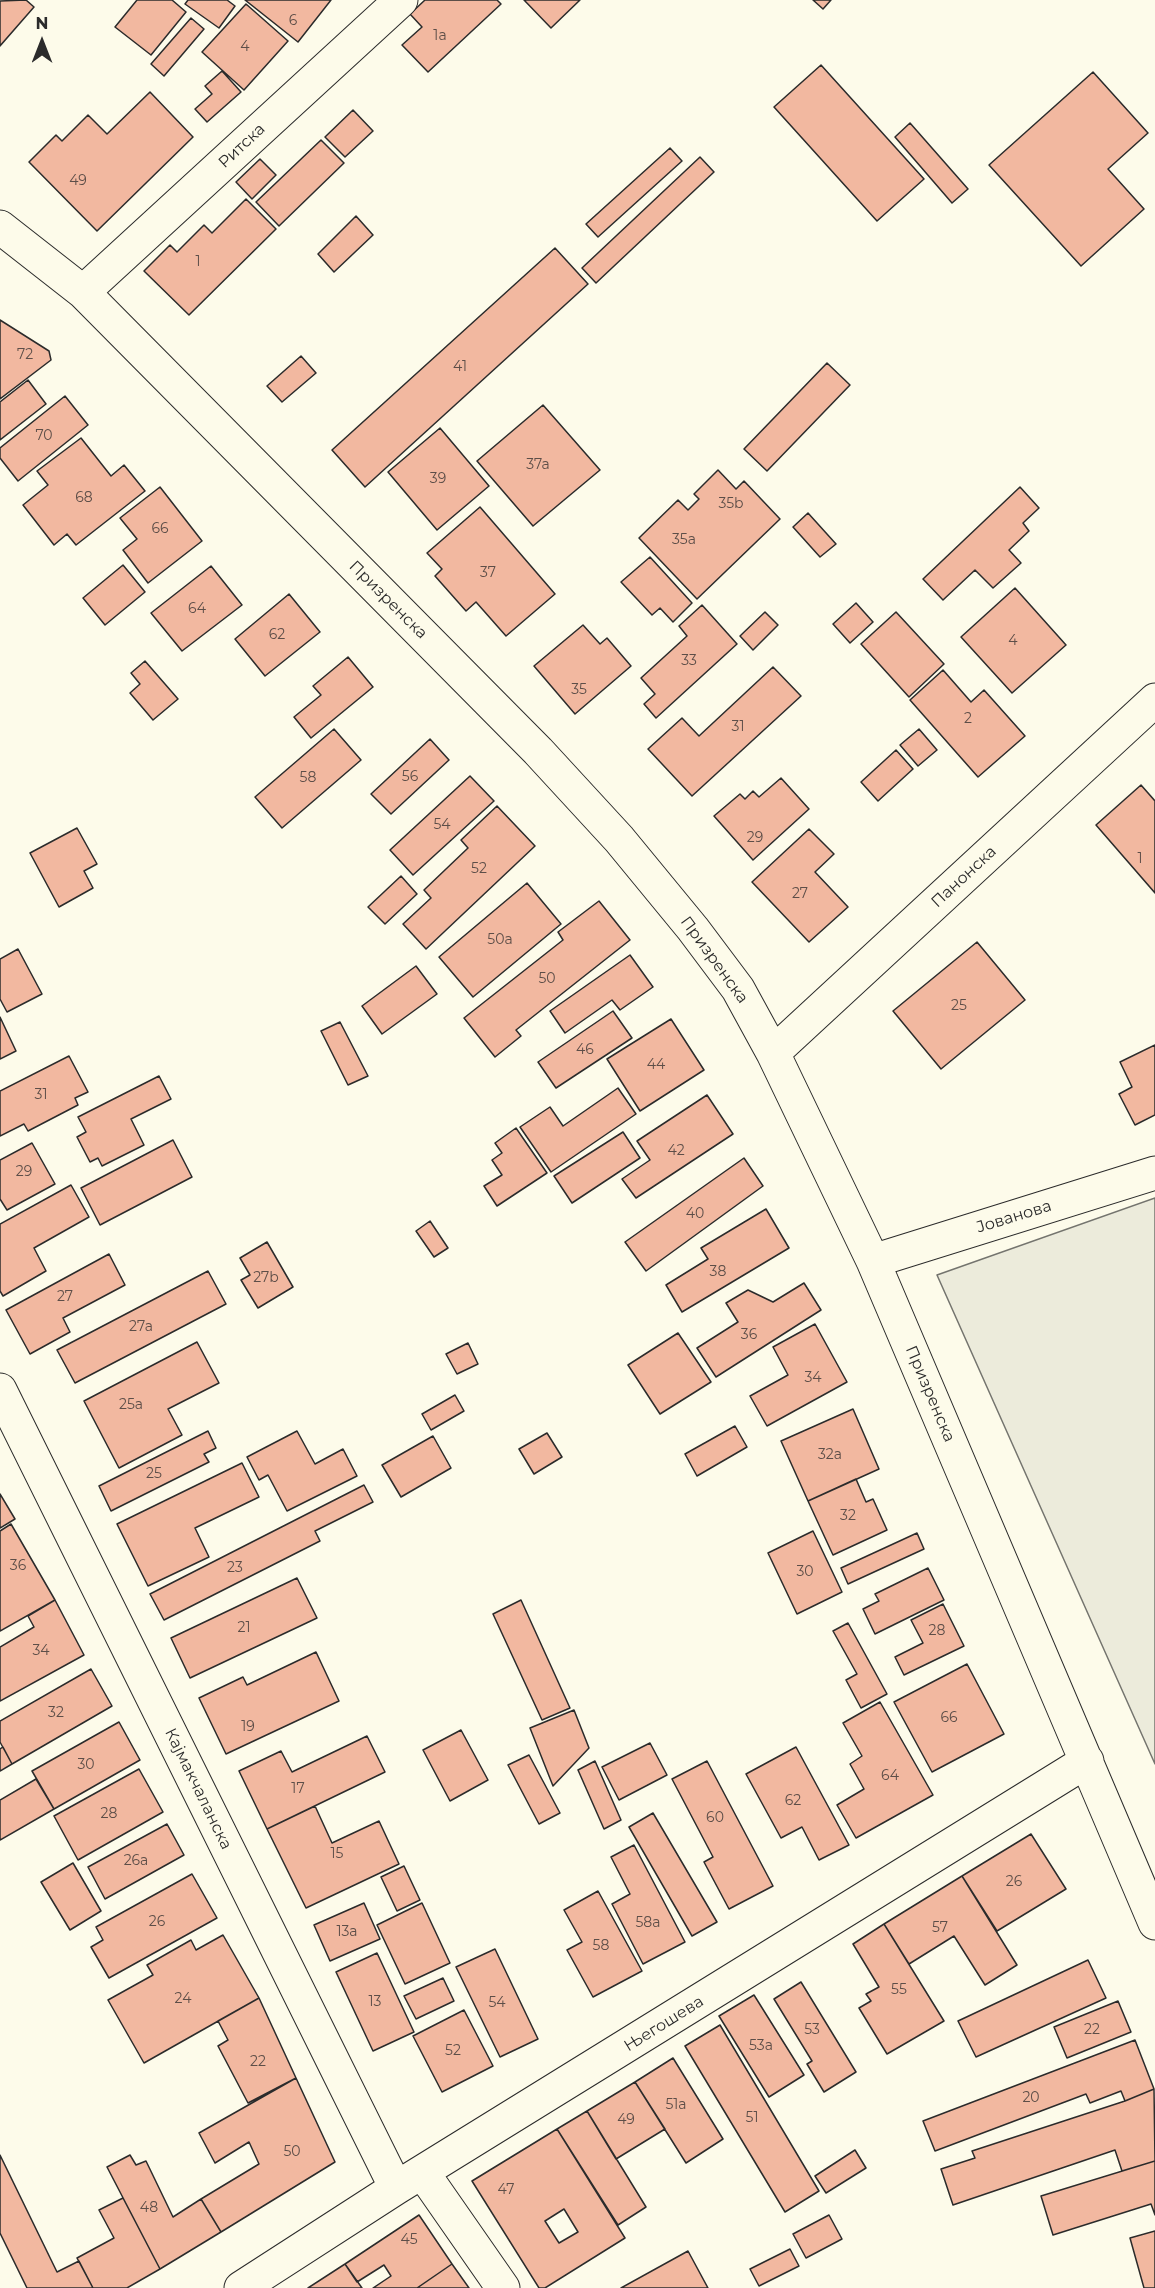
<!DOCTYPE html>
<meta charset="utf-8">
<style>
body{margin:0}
#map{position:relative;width:1155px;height:2288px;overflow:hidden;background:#fdfbea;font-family:Montserrat,sans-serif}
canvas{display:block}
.north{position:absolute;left:12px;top:12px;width:60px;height:60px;-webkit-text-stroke:4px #fdfbea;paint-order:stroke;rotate:0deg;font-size:16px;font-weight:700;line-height:24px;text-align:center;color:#2b2b2b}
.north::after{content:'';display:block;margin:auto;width:21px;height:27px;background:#2b2b2b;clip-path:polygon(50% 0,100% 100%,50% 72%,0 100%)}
</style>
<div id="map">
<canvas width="1155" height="2288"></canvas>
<div class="north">N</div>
</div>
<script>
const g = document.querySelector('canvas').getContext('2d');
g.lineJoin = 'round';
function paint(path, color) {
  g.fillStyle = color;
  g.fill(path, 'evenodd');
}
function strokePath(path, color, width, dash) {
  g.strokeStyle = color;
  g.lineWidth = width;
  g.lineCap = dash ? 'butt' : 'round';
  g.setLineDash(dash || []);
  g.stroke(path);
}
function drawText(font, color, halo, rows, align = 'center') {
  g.font = font + ' Montserrat,sans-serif';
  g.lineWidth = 4.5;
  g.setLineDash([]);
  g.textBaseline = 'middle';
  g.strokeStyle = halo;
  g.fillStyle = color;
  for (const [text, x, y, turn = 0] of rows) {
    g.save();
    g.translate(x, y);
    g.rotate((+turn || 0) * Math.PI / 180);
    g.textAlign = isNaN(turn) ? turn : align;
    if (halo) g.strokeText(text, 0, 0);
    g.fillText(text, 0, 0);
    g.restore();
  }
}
const green = new Path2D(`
 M1155 1198V1764L937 1275Z`);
paint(green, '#ecebdb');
strokePath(green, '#74746e', 1.5);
const building = new Path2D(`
 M26 0 34 7 0 46V1Z
 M137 0H172L186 12 151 55 115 27Z
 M188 0H227L235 6 219 28 185 4Z
 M245 0H331L298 42Z
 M425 0H497L501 4 428 72 402 45 422 27 410 14Z
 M524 0H580L551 28Z
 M813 0H831L823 9Z
 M246 4 288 41 244 90 202 52Z
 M191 18 204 29 164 76 151 64Z
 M821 65 924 179 877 221 774 107Z
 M222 71 241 92 207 122 195 109 212 94 205 86Z
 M1093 72 1148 133 1108 169 1144 209 1081 266 989 165Z
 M150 92 193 137 97 231 29 162 56 135 62 141 88 115 107 134Z
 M353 110 373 131 345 157 325 137Z
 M910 123 968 189 952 203 895 137Z
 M321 140 344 163 279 226 256 202Z
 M670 148 682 161 598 237 586 224Z
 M700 157 714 172 596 283 582 268Z
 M260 159 276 175 252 199 236 182Z
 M246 199 276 229 189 315 144 271 170 245 177 252 204 225 212 233Z
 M356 216 373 235 334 272 318 254Z
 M555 248 588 284 365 487 332 450Z
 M0 320 49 351 51 360 0 399Z
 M301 356 316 373 282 402 267 386Z
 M827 363 850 385 767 471 744 449Z
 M28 380 46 404 0 440V402Z
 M65 396 88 425 18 481 0 458V448Z
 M543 405 600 470 533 526 477 461Z
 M440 428 489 486 437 530 388 472Z
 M81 438 111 476 124 465 145 491 76 545 67 534 54 545 23 505 48 485 37 471Z
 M718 470 736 489 744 481 780 519 697 599 639 538 678 500 688 510 699 499 694 494Z
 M160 487 202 541 148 583 123 550 137 539 120 518Z
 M1020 487 1039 508 1023 523 1029 531 1009 550 1021 563 993 588 975 570 943 600 923 579Z
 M480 507 555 594 506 636 476 602 466 611 435 576 442 569 427 553Z
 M808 513 836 544 820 557 793 527Z
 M650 557 692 603 673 622 660 608 652 615 621 582Z
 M123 565 145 592 105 625 83 598Z
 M211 566 242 605 182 651 151 613Z
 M1015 588 1066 645 1012 693 961 637Z
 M289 594 320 632 265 676 235 639Z
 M856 603 873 622 850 643 833 624Z
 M702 605 737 644 656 718 644 704 655 694 641 678 687 636 679 626Z
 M765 612 778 625 753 650 740 636Z
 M896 612 944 664 909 697 861 644Z
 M583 625 600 644 607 638 631 666 575 714 534 666Z
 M348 657 373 687 311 738 294 717 321 695 313 686Z
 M145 661 178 699 153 720 130 693 140 684 131 673Z
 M773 667 801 696 692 796 648 749 682 718 699 736Z
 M943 670 971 702 984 690 1025 736 978 777 910 700Z
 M334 729 361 760 282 828 255 797Z
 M919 729 937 750 918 766 900 745Z
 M430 739 449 760 391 814 371 794Z
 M896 750 913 769 878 801 861 782Z
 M470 776 494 801 413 875 390 850Z
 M781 778 809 809 753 860 714 816 740 794 745 799 753 791 759 797Z
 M1141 785 1155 801V893L1096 825Z
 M497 806 535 846 426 949 403 924 431 898 424 890 468 848 461 840Z
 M77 828 97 864 84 871 93 888 59 907 30 853Z
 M809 829 834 854 815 872 848 907 809 942 752 882Z
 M401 876 417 894 385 924 368 907Z
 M527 883 561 924 473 997 439 957Z
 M599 901 630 940 516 1030 521 1036 495 1057 464 1018 563 940 558 932Z
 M977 942 1025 1000 941 1069 893 1011Z
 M18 949 42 994 7 1012 0 999V959Z
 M630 955 653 987 620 1010 612 1000 565 1033 550 1011Z
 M416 966 437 994 382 1034 362 1006Z
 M613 1011 632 1038 556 1088 538 1062Z
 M0 1017 16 1051 0 1059Z
 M671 1019 704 1070 640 1111 607 1059Z
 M340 1022 368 1076 348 1085 321 1031Z
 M1155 1045V1115L1135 1125 1119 1094 1132 1087 1120 1062Z
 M69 1056 88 1092 75 1098 78 1105 28 1131 24 1124 0 1136V1091Z
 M159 1076 171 1099 131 1119 144 1145 102 1166 98 1158 90 1162 77 1137 86 1132 78 1117Z
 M618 1088 636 1114 551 1172 520 1127 550 1107 563 1126Z
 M707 1095 733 1134 636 1198 622 1179 650 1160 637 1141Z
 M516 1128 547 1173 497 1206 484 1186 502 1175 492 1160 502 1153 495 1143Z
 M623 1132 640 1158 572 1203 554 1176Z
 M173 1140 192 1177 100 1225 81 1188Z
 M32 1143 55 1184 7 1210 0 1199V1160Z
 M744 1158 763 1186 646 1271 625 1242Z
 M71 1185 89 1217 34 1248 46 1271 3 1296 0 1291V1224Z
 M766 1209 789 1248 682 1312 666 1285 708 1259 701 1248Z
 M430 1221 448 1248 434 1257 416 1231Z
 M267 1242 293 1287 258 1308 241 1280 250 1275 240 1258Z
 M109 1254 125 1285 63 1318 70 1332 30 1354 6 1310Z
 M208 1271 226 1304 75 1383 57 1350Z
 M804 1283 821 1310 716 1377 697 1348 738 1322 726 1303 748 1290 773 1302Z
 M815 1324 847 1382 767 1426 750 1396 788 1375 773 1347Z
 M678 1333 711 1382 660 1414 628 1365Z
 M197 1342 219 1383 168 1409 182 1435 119 1468 84 1401Z
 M468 1343 478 1364 457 1374 446 1354Z
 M455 1395 464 1411 431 1430 422 1414Z
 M853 1409 879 1469 808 1501 781 1441Z
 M735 1426 747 1447 697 1476 685 1454Z
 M208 1431 216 1448 204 1454 209 1462 111 1511 99 1486Z
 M297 1431 315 1464 343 1449 357 1476 287 1511 268 1475 259 1480 247 1457Z
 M547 1433 562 1457 534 1474 519 1449Z
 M433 1436 451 1468 401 1497 382 1465Z
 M242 1463 259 1497 195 1528 209 1557 148 1586 117 1524Z
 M856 1479 866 1502 873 1499 887 1530 833 1555 808 1501Z
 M364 1485 373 1502 315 1531 320 1541 164 1620 150 1594Z
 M0 1494 15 1519 0 1528Z
 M11 1524 55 1600 0 1631V1531Z
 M813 1531 842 1592 797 1614 768 1553Z
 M917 1533 924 1549 848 1584 841 1568Z
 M928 1568 944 1600 875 1634 863 1609 879 1601 875 1594Z
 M297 1578 317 1618 190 1678 171 1638Z
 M55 1600 84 1655 0 1701V1647L34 1627 28 1616Z
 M521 1600 570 1708 542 1720 493 1614Z
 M943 1604 964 1646 904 1675 895 1657 923 1643 911 1620Z
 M848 1623 887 1694 861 1708 846 1680 857 1674 833 1631Z
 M316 1652 339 1701 226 1754 199 1698 243 1677 247 1685Z
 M967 1664 1004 1734 932 1772 894 1702Z
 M91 1669 112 1706 12 1764 0 1742V1721Z
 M880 1702 933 1795 856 1838 837 1805 864 1789 850 1764 862 1756 843 1723Z
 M574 1710 589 1748 553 1786 530 1728Z
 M119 1722 140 1760 54 1809 32 1771Z
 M461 1730 488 1780 450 1801 423 1750Z
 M367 1736 385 1772 267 1829 239 1771 281 1751 292 1772Z
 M650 1743 667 1775 619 1800 602 1767Z
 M3 1747 12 1764 0 1771V1749Z
 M796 1747 849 1845 819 1860 802 1827 781 1838 746 1774Z
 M529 1755 560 1813 539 1824 508 1765Z
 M595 1761 621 1820 604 1829 578 1770Z
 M707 1761 773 1886 729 1909 704 1862 713 1857 672 1779Z
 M139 1769 163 1812 78 1860 54 1816Z
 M36 1779 54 1809 0 1840V1800Z
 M315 1806 332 1843 379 1821 399 1864 306 1908 267 1829Z
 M653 1813 717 1922 692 1936 629 1827Z
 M167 1824 184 1855 105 1899 88 1867Z
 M1031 1834 1066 1889 997 1931 962 1876Z
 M634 1845 685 1942 643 1964 612 1904 630 1894 611 1857Z
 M73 1863 101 1911 70 1930 41 1882Z
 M404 1866 420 1900 397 1911 381 1877Z
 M192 1874 217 1918 109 1978 91 1947 103 1940 96 1927Z
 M962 1876 1017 1965 985 1985 954 1936 909 1964 884 1924Z
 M598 1891 642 1971 593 1997 567 1950 582 1942 564 1910Z
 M364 1903 380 1939 330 1961 314 1925Z
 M422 1903 450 1963 405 1984 377 1925Z
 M884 1924 944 2021 887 2054 859 2008 871 2001 866 1994 879 1987 853 1944Z
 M223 1935 259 1998 144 2063 108 2000 153 1975 147 1965 191 1940 196 1950Z
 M495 1949 538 2039 500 2057 456 1967Z
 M377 1953 414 2032 373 2051 336 1972Z
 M1088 1960 1106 1998 976 2057 958 2021Z
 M443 1978 454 2001 416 2019 404 1996Z
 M801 1982 856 2072 824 2092 807 2064 812 2061 774 1999Z
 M754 1995 804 2075 769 2097 719 2016Z
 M259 1998 296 2078 248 2103 218 2046 228 2040 218 2021Z
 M1118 2001 1131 2032 1067 2058 1054 2027Z
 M464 2010 493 2066 442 2092 413 2036Z
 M720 2025 819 2191 785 2212 685 2046Z
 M1135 2040 1154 2089 1125 2101 1121 2091 1090 2103 1086 2094 935 2151 923 2121Z
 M673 2058 723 2139 686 2163 635 2082Z
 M296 2078 335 2162 221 2232 201 2199 259 2164 249 2142 215 2163 199 2133Z
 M635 2082 665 2129 616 2159 587 2111Z
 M1154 2089 1155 2161 1122 2171 1115 2150 953 2205 941 2169 975 2158 972 2151 1125 2101Z
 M587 2111 646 2207 618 2225 557 2129Z
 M557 2129 625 2238 545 2288H539L472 2181ZM564 2209 578 2232 559 2243 545 2221Z
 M855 2150 866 2168 826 2193 815 2176Z
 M0 2155 57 2272 79 2261 93 2288H27L0 2233Z
 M130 2155 136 2165 146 2161 173 2217 201 2199 221 2232 160 2269 107 2167Z
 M1155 2161V2215L1151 2204 1053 2235 1041 2196Z
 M123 2198 160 2269 127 2288H93L77 2258 114 2238 99 2210Z
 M419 2215 452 2264 417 2288H373L391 2276 384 2265 357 2282 345 2264Z
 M829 2215 842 2239 806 2258 793 2234Z
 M1155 2231V2288H1144L1130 2238Z
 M790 2249 799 2266 759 2286 750 2269Z
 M688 2251 708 2288H621Z
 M345 2264 362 2288H308Z
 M452 2264 469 2288H417Z`);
paint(building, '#f2b8a0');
strokePath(building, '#2b2b2b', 1.5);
const minor = new Path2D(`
 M0 227 83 292 538 751 619 839 693 929 738 989 773 1053 873 1261 1155 1923
 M83 292 401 0
 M773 1053 1155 700
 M873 1261 1155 1173
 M0 1390 396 2188
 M423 2173 503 2288
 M241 2288 396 2188 1087 1761`);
strokePath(minor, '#2b2b2b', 35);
strokePath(minor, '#fdfbea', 33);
drawText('14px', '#5d4e48', null, [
 ["6",293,21],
 ["1a",440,36],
 ["4",245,47],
 ["49",78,181],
 ["1",198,262],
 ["72",25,355],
 ["41",460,367],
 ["70",44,436],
 ["37a",538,465],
 ["39",438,479],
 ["68",84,498],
 ["35b",731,504],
 ["66",160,529],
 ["35a",684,540],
 ["37",488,573],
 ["64",197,609],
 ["62",277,635],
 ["4",1013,641],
 ["33",689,661],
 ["35",579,690],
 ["2",968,719],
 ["31",738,727],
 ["56",410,777],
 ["58",308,778],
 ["54",442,825],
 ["29",755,838],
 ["1",1140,859],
 ["52",479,869],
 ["27",800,894],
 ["50a",500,940],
 ["50",547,979],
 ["25",959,1006],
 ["46",585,1050],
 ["44",656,1065],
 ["31",41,1095],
 ["42",676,1151],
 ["29",24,1172],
 ["40",695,1214],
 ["38",718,1272],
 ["27b",266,1278],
 ["27",65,1297],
 ["27a",141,1327],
 ["36",749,1335],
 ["34",813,1378],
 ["25a",131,1405],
 ["32a",830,1455],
 ["25",154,1474],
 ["32",848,1516],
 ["36",18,1566],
 ["23",235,1568],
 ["30",805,1572],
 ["21",244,1628],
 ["28",937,1631],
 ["34",41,1651],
 ["32",56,1713],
 ["66",949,1718],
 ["19",248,1727],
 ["30",86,1765],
 ["64",890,1776],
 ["17",298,1789],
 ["62",793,1801],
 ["28",109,1814],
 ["60",715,1818],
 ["15",337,1854],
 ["26a",136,1861],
 ["26",1014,1882],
 ["26",157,1922],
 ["58a",648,1923],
 ["57",940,1928],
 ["13a",347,1932],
 ["58",601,1946],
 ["55",899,1990],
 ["24",183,1999],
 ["13",375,2002],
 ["54",497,2003],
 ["53",812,2030],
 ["22",1092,2030],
 ["53a",761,2046],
 ["52",453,2051],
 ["22",258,2062],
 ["20",1031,2098],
 ["51a",676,2105],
 ["51",752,2118],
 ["49",626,2120],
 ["50",292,2152],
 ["47",506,2190],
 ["48",149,2208],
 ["45",409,2240]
]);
drawText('16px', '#2b2b2b', '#fdfbea', [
 ["Ритска",242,146,-43],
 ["Призренска",388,600,45],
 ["Панонска",964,877,-43],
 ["Призренска",714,960,54],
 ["Јованова",1014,1217,-17],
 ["Призренска",930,1394,67],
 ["Кајмакчаланска",198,1789,64],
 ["Његошева",664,2024,-32]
]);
</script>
